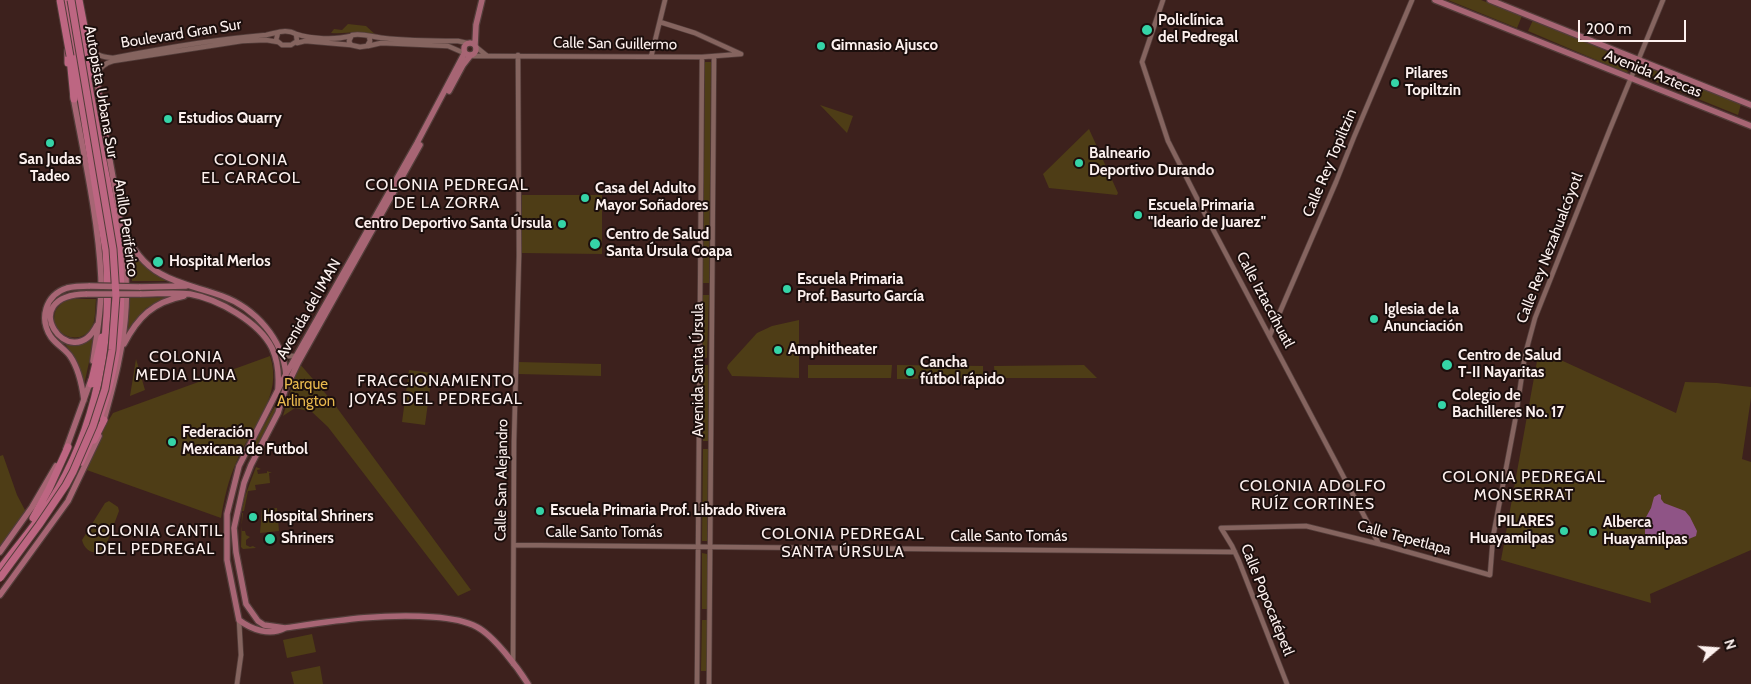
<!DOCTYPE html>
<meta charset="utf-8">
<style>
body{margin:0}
#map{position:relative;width:1751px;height:684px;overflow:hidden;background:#3d211d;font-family:Cabin,sans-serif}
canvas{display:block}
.north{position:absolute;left:1691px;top:624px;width:50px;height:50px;-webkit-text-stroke:4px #1c0f0d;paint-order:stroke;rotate:72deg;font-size:14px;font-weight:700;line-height:20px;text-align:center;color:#fdf1ef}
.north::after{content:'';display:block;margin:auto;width:18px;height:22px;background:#fdf1ef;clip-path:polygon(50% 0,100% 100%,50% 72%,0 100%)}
.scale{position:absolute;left:1578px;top:20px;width:108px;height:22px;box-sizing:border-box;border:2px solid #fdf1ef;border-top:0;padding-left:6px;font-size:15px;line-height:18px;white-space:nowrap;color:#fdf1ef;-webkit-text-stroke:4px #1c0f0d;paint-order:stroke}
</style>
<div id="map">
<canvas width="1751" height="684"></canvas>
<div class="north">N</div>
<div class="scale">200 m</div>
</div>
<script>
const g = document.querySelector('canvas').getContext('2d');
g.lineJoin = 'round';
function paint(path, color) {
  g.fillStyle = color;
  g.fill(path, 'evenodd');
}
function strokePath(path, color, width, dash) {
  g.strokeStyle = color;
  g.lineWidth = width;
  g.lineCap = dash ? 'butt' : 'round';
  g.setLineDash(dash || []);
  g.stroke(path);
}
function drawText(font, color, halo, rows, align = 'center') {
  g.font = font + ' Cabin,sans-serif';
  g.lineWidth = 4;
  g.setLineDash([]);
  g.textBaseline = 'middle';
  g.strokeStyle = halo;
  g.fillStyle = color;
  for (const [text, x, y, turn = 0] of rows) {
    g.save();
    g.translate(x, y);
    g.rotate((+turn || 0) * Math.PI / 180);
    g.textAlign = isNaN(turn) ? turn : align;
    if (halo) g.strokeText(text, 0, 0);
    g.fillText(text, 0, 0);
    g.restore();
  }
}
paint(new Path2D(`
 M1448 0H1481L1522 16 1517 28Z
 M1533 20 1632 62 1627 73 1528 31Z
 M348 24 366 26 377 36C358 30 349 34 331 33L334 29 342 30Z
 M705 62H711L709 283H703Z
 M1643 63 1741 104 1738 115 1636 74Z
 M820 105 853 116 847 133Z
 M1089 129 1118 193 1117 195 1049 188 1043 174Z
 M522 195H602V254L522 253Z
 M128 242C139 260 151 274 172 281H132Z
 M703 295H709L707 358 702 357Z
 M175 297 146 308 128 330 130 298Z
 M74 299H96C95 308 96 319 92 327 80 349 46 333 56 310 58 307 61 304 64 301Z
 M799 320V378L732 376 727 368 728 365 757 333 772 326Z
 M95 335 84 385C80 369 75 357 65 344 77 345 85 343 95 335Z
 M1539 350 1676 413 1685 382 1717 383 1751 387V398L1742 459 1751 462V550L1650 594 1651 603 1501 560Z
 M270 356C284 396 250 428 236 463 228 481 224 499 221 518L84 469 102 431 113 413Z
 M136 359 145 390 130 396Z
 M518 362 601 364V376L518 374Z
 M299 363 332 401 471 590 458 596 328 427 312 412 295 408 283 416Z
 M703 365H708L709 441H703Z
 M808 365H892L891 378H808Z
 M897 365 983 366V378L897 379Z
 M1084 365 1097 378H995L994 366Z
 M409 370 432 373 425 425 402 422Z
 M283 392 277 411 251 456 247 455Z
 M703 449H708L707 541H702Z
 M3 455 17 495 26 512 0 548V456Z
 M256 467 261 469 257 470 258 474 267 473V471L272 473H269L270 483 255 485 256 490 248 491 244 511H242L245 496Z
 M109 501 118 507 119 511 104 551C93 555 85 551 82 540L105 503Z
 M277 508 279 531 260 533 262 509Z
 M242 513H243L241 531H245L246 535 250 537 246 540V545L250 547 253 546 256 548 243 549 241 547Z
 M702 553 707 554V609H702Z
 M702 620H708L707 671H701Z
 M312 634 316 652 287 658 283 640Z
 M320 666 323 684H294L291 672Z`), '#4e3d16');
paint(new Path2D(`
 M1659 494 1661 495V499L1664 503 1685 511 1690 517 1697 531 1696 536 1679 543 1661 545 1645 534V519L1651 508 1654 497Z`), '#8f5486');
const minor = new Path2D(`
 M1163 0 1142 62 1168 141 1206 216 1379 544
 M660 22 695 33 741 54
 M296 34C312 39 335 40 351 36
 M369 36 370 41 367 46 360 47 351 45 349 41 352 35C363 33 372 37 383 38 408 41 433 41 458 41L467 43
 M297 43 305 41 351 45
 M368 46 381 43 448 46 464 53
 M475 46 486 55
 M91 48C96 56 104 57 113 58 164 48 215 39 266 35 277 33 286 28 296 34L297 41 291 45H282L276 40 278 33
 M472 56 702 57 741 54
 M651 57 665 0
 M96 75C100 67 105 63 113 61L242 41 266 40 278 42
 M1270 335 1336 182 1354 137 1412 0
 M281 351 287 356H297
 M1221 528 1306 526 1387 546 1490 575 1493 537 1515 421 1525 355 1535 318 1610 129 1663 0
 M1221 528 1232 546 1239 561 1287 684
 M514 545 1235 552
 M513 664 514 441 519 256 518 55
 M237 684 241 655 239 620
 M697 684 702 57
 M709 684 714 57`);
const major = new Path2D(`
 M1435 0 1751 126
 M1490 0 1751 105
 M464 49a6 6 0 1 1 12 0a6 6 0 1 1-12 0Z
 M475 45 476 25 482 0
 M464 54 417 143 286 374 239 466 227 514V560L239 620C252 630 270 636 285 628 334 621 383 613 433 617 448 618 464 620 477 627 494 636 518 668 528 684
 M96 74C101 107 106 139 112 172 120 216 128 262 126 307 124 347 114 384 103 423
 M449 91 463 65 470 56
 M73 96C84 156 98 217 101 277 102 306 97 333 93 361
 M123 227C131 247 142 264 161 274 180 285 201 288 222 296 255 308 283 339 286 375
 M139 287 186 286
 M87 294C12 295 71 377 97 325
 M140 294C157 294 174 292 190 294 218 299 259 322 272 348 278 361 279 375 278 389
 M124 344C138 317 153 302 184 296
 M84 400C82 385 79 369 70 356 65 349 57 345 51 337 39 319 45 295 67 288 75 286 82 286 90 286
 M66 449 91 380
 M0 552 32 507 56 466
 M0 595 68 501 99 436
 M285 628 264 625 258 621 246 604 236 552 234 528 244 483 251 465 278 413 285 390 298 363 420 145`);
const highway = new Path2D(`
 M75 0C82 45 89 90 98 135 106 179 117 222 120 266 123 316 117 368 100 416
 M79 0 93 73 96 78
 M70 58 74 99
 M68 63V50
 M91 384 102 337
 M94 440 104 420
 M81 462 93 435
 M33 518 49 489 68 447
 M0 569C16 547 35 526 50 502 97 428 113 338 106 251L65 0`);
strokePath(minor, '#533d3a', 6);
strokePath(major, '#533d3a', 8);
strokePath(highway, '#533d3a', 9);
strokePath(minor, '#85645f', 4.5);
strokePath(major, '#a76574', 5.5);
strokePath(highway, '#bd6682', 7);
const majorBridge = new Path2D(`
 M90 286 139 287
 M87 294H140`);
const highwayBridge = new Path2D(`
 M60 0 70 56
 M0 578 39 525 66 485 73 472 93 426 105 389 112 350 116 296 113 249 71 0`);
strokePath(majorBridge, '#533d3a', 8, []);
strokePath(highwayBridge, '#533d3a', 9, []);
strokePath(majorBridge, '#a76574', 5.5);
strokePath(highwayBridge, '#bd6682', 7);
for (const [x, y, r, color] of [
 [1147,30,6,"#35d4a7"],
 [821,46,5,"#35d4a7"],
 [1395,83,5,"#35d4a7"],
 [168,119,5,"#35d4a7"],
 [50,143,5,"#35d4a7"],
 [1079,163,5,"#35d4a7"],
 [585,198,5,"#35d4a7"],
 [1138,215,5,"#35d4a7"],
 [562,224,5,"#35d4a7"],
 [595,244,6,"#35d4a7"],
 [158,262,6,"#35d4a7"],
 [787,289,5,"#35d4a7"],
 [1374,319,5,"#35d4a7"],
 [778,350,5,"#35d4a7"],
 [1447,365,6,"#35d4a7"],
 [910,372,5,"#35d4a7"],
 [1442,405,5,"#35d4a7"],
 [172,442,5,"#35d4a7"],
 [540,511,5,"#35d4a7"],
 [253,517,5,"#35d4a7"],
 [1564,531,5,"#35d4a7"],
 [1593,532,5,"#35d4a7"],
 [270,539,6,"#35d4a7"]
]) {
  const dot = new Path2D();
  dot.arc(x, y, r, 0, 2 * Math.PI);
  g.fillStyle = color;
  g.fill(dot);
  strokePath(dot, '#1c0f0d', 2);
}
drawText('bold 15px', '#fdf1ef', '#1c0f0d', [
 ["Policlínica",1158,21],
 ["del Pedregal",1158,38],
 ["Gimnasio Ajusco",831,46],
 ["Pilares",1405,74],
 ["Topiltzin",1405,91],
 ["Estudios Quarry",178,119],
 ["Balneario",1089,154],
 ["Deportivo Durando",1089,171],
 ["San Judas",50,160,"center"],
 ["Tadeo",50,177,"center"],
 ["Casa del Adulto",595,189],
 ["Mayor Soñadores",595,206],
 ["Escuela Primaria",1148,206],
 ["\"Ideario de Juarez\"",1148,223],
 ["Centro Deportivo Santa Úrsula",552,224,"right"],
 ["Centro de Salud",606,235],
 ["Santa Úrsula Coapa",606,252],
 ["Hospital Merlos",169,262],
 ["Escuela Primaria",797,280],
 ["Prof. Basurto García",797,297],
 ["Iglesia de la",1384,310],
 ["Anunciación",1384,327],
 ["Amphitheater",788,350],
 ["Centro de Salud",1458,356],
 ["T-II Nayaritas",1458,373],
 ["Cancha",920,363],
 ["fútbol rápido",920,380],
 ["Colegio de",1452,396],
 ["Bachilleres No. 17",1452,413],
 ["Federación",182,433],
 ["Mexicana de Futbol",182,450],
 ["Escuela Primaria Prof. Librado Rivera",550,511],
 ["Hospital Shriners",263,517],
 ["PILARES",1554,522,"right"],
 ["Huayamilpas",1554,539,"right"],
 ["Alberca",1603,523],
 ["Huayamilpas",1603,540],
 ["Shriners",281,539]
], 'left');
drawText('15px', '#fdf1ef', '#1c0f0d', [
 ["Boulevard Gran Sur",181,34,-9],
 ["Calle San Guillermo",615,44,1],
 ["Avenida Aztecas",1653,74,22],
 ["Autopista Urbana Sur",101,92,80],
 ["Calle Rey Topiltzin",1330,163,-67],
 ["Anillo Periférico",126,228,82],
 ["Calle Rey Nezahualcóyotl",1550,248,-69],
 ["Calle Iztaccíhuatl",1265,300,62],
 ["Avenida del IMAN",309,309,-60],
 ["Avenida Santa Úrsula",699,370,-90],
 ["Calle San Alejandro",502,480,-89],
 ["Calle Santo Tomás",604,533],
 ["Calle Santo Tomás",1009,537],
 ["Calle Tepetlapa",1404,538,15],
 ["Calle Popocatépetl",1267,600,68]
]);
drawText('15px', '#e7b84d', '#1c0f0d', [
 ["Parque",306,385],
 ["Arlington",306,402]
]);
g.letterSpacing = '1px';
drawText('16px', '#fdf1ef', '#1c0f0d', [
 ["COLONIA",251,160],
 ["EL CARACOL",251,178],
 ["COLONIA PEDREGAL",447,185],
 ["DE LA ZORRA",447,203],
 ["COLONIA",186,357],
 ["MEDIA LUNA",186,375],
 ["FRACCIONAMIENTO",436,381],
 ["JOYAS DEL PEDREGAL",436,399],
 ["COLONIA PEDREGAL",1524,477],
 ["MONSERRAT",1524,495],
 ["COLONIA ADOLFO",1313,486],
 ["RUÍZ CORTINES",1313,504],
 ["COLONIA CANTIL",155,531],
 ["DEL PEDREGAL",155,549],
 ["COLONIA PEDREGAL",843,534],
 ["SANTA ÚRSULA",843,552]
]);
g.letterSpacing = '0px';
</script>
